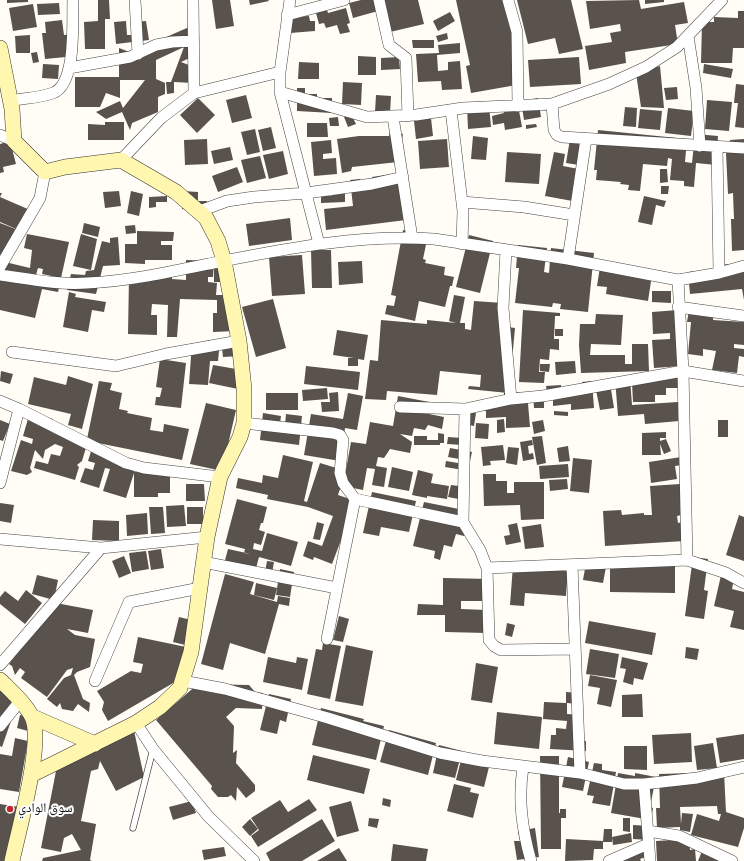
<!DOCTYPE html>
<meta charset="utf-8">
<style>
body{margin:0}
canvas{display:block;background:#fffdf5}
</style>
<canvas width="744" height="861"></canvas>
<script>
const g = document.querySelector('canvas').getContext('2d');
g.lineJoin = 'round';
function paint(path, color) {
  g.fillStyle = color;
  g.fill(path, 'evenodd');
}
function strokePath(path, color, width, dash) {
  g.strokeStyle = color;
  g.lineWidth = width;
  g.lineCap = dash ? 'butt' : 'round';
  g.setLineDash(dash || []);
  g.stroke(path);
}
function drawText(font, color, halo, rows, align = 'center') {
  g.font = font + ' "Source Serif 4","Noto Naskh Arabic",serif';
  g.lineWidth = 4;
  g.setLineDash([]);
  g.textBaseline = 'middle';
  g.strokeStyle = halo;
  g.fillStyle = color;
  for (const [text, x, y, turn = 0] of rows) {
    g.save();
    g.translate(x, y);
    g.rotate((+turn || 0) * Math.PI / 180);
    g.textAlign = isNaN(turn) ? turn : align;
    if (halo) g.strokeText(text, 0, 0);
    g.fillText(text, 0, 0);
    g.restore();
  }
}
paint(new Path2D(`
 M7 0H28V2L7 3Z
 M98 0H109L110 19H105V49H85L84 22 98 21Z
 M212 0H230L234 26 216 29Z
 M249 0H268L269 1 250 5Z
 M361 0H375L378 11 353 18 349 3Z
 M382 0H418L424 24 390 32Z
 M456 0H510L522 84 471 93 466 66 470 65Z
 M517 0H571L583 49 559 54 555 38 528 44Z
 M639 0 641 9 684 2 688 23 675 25 678 44 625 52 626 63 589 70 585 46 612 42 610 33 621 31 620 24 590 29 586 1Z
 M645 0H664V2L645 4Z
 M59 3 60 14 38 15 37 4Z
 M33 4 37 27 13 31 9 8Z
 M346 8 350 23 347 24 350 32 340 34 337 25 326 28 324 23 319 24 316 13 327 10 328 13Z
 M738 11H744V48H733L732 63H701L702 22H714V17L738 18Z
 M450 12 455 21 438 31 433 21Z
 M309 16 310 21H315V31L290 33 289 17Z
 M62 20 64 35 73 34 76 56 45 59 42 33H46L45 22Z
 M126 21 127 35H135L134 22 146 21 149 40 116 44 114 22Z
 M196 24V55L181 62 194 67 193 83 174 82V93L167 94 166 82H171L184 47 156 60V79L165 83V94L158 97V112L132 123 130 130 122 112 106 119 96 112 120 101 123 108 145 80H120V98L106 93 100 107H75V77H119V48L137 55 139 49Z
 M447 33 448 39 438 42 436 36Z
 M30 35V53H16L15 36Z
 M412 40H434V48H413Z
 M460 43V53L437 55 438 71 448 70V62L460 61 462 89 442 90 441 81 418 82 416 54 439 53 438 45Z
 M37 52 39 62 33 63 31 53Z
 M358 56 376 57V75H358Z
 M399 57 400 69 381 70V58Z
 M579 57 581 84 530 87 528 60Z
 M299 62 319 63V79H298Z
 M43 64 59 65 58 79 42 78Z
 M704 64 733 69 731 78 703 73Z
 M660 66 664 108 641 107 636 73Z
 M343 82 362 83 361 105 342 104Z
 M736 84 744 85V128L735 127 738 103H734Z
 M677 87 678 99 666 100 664 88Z
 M297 88H305V94H317V98H332V113L297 111Z
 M246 95 252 118 232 123 226 100Z
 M376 95 391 96 390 113 375 112Z
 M198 98 215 115 197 133 180 115Z
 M538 98 541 117 524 120 522 107 528 100Z
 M707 100 732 102 729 131 705 129Z
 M489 105 491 127 468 129 467 107Z
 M518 105 522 127 505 130 504 123 493 125 492 116 504 113 502 108Z
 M625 107 637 108 636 127 623 126Z
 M668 108 694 111 691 136 665 133Z
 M640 109 662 111 660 130 638 128Z
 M351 114 356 124 348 127 344 117Z
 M338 117 339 126H330L329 118Z
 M431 118 433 136 416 139 414 121Z
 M105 122H124V140H88V124L105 125Z
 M307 123H327L328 137H307Z
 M536 124 537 127 526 129V125Z
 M271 127 276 148 263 151 258 130Z
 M391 127 393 132 403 134 398 162 352 167 351 171 342 173 337 139 359 136H389Z
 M255 129 260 152 247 155 241 132Z
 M598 130 687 139 685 162 692 163 695 134 718 136 716 165 696 163 694 187 684 186V181L670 180 672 159 668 158 667 166 643 164 640 191 628 190 629 185 620 184 621 182 596 180 597 170H594Z
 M571 133 590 136 585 166 566 163Z
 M473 136 488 138 486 160 471 159Z
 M207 139 208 164 185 165 184 140Z
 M447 139 449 167 420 169 418 141Z
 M744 139V250L732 251 731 219H734L733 193 728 194 726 153 736 152 730 146V140Z
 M331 140 332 153 323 154V159L336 158 337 174 314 176 311 142Z
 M10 141 16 164 3 167 4 172 0 173V144Z
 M230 147 233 160 214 164 211 151Z
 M283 151 288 174 269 179 263 155Z
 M507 152 541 154 539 184 505 182Z
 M554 152 565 154 563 166 584 170 578 202 545 196Z
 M260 156 266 178 247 183 241 160Z
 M237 167 243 182 218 192 212 176Z
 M660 169H667L668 182 660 183Z
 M405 172 414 219 326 230 324 209 353 206 350 180 360 179 361 185 373 184 372 177Z
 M345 183V202L321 203V196H332V184Z
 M661 186H669L668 194H661Z
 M119 191 121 206 105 208 103 192Z
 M131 191 143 194 139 216 127 213Z
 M182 191 198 192V201H207V210L182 209Z
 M0 193H2L0 197 30 210 21 231 0 222Z
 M167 196V202H156V207L149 208V197Z
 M644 196 666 201 664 207 656 205 652 225 638 222Z
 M290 218 292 240 249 246 246 224Z
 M0 223 18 230 5 262 30 268 32 250 24 248 27 234 69 242 61 278 42 274 43 269 38 268 36 275 61 280 58 292 42 289 35 318 0 310Z
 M84 223 100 227 98 237 82 233Z
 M135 225 136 233 126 234 125 226Z
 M403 230 428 235 423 259 426 260 425 263 445 267 444 275 454 277 452 286H450L445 307 419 301 415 321 385 314 387 305 394 306 396 296 391 295Z
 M137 231 174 232 173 241H161V245H172V260H145V264L125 263V244H137Z
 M81 234 97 239 91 270 73 266Z
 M469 235 493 241 480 293 456 287Z
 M118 237 120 265 103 266 96 294 67 290 71 274 85 275 86 271 94 270 102 241 110 243V238Z
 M518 245 547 248 544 272 549 273 551 248 594 253 588 312 560 309 561 304 553 303 552 307 515 303 519 268H516Z
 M311 250H331L332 288H312Z
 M302 255 305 294 272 296 269 257Z
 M214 259 224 282H214Z
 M186 260 214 261 213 277H208V282L217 283 216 295H237V331L213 332V313H217V300L180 299 177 337H167L168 305 152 304 151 315H157V335L128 334 129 277H149V270H172V279L186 280Z
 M362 261 363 283 339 285 338 262Z
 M744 263V300L742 289 690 294 688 272 717 269V265Z
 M600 267 652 275 648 301 606 294 607 287 597 286Z
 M652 291H671V303L652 302Z
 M69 292 76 294 75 297 106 302 104 312 92 310 88 332 63 327Z
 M454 295 465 297 460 323H465V329L471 330 474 301 503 303 501 326 515 328 509 393 527 392 530 427 506 428V417L486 418V411H476L504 401V393H508L468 389 469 386 480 387 481 375 440 371 437 395 387 391 386 400 365 399 370 360 378 361 381 320 427 324V320L456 323 449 321Z
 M273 299 286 348 256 357 242 307Z
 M523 310 560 313V316H555L554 339H559V350L550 349 549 360 540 359 539 372H545L544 383 519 382Z
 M678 310 682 366 654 368 652 340 670 339V333L653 334 652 312Z
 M689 310 714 313 713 320 744 322V345L734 344V348L744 349V357L739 356 737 373 712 370 716 351 703 349V356L688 354 691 322H687Z
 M596 314 623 315 621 345 591 344 590 355H625V364H632V344H648L649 371 581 373 579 345 580 324H595Z
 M555 329H563V336H555Z
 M337 330 368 335 364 360 358 359V366H348V358H354L333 355Z
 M221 339 240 346V356L223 357Z
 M208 340 220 341 218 361H210L208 385 189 384 192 343 207 344Z
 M160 359 186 363 181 408 155 405 156 397H160L162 388 156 387Z
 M575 361 576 373 556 375 555 362Z
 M540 364H550L549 372 540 371Z
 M213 365 242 370 238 389 209 383Z
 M306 366 360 372 358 390 304 384Z
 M1 371 13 374 10 384 0 381Z
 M678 373V388H666V395H655V402H633L632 383Z
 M68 376 93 384 82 429 68 425 71 414 28 404 34 377 66 385Z
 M630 378 632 405 678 402 679 421 645 424 644 414 618 416 615 379Z
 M99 381 112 383 110 390 122 393 119 409 128 411 127 413 152 418 150 430 163 432 164 424 189 429 182 460 88 441 82 461 77 465 79 467 75 480 34 468 36 461 48 464 51 454 60 456 63 447 55 444 45 450 43 459 35 450 30 468 32 472 27 475 11 471 21 440 32 444 33 439 23 436 30 412 53 419 50 428 87 439Z
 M592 381 594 408 571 410V404L553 406V399H548L546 386 561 385V391L582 390V382Z
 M610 383 614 408 600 410 595 385Z
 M327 388 328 399 303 401 302 390Z
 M338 392 339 411 322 412 321 402H330L329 393Z
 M266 393H298V410H266Z
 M348 393 363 396 357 430 345 428 340 461 304 455 311 414 343 419Z
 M533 394H544V408H534Z
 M398 396 445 405 424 413 444 417 442 429 428 425 425 430 414 428 412 436 400 434 412 442 410 453 390 449 384 458 378 457 376 466 387 468 384 487 372 485 375 469 367 468 363 490 343 486 351 442 366 444 370 422 393 426Z
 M206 403 236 410 222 471 190 464Z
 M554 411 568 412V416L554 415Z
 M466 412 476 413 474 426 464 424Z
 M263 413 281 416 280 424 285 425 286 414 302 416 299 445 260 440Z
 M504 419 505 432 497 433V420Z
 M0 420 10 424 3 441 0 440Z
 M543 420 545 431 534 434 532 422Z
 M718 420H728V437H718Z
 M476 423 489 424 488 439 475 438Z
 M666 432V438H660V441L666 439 671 451 664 454 660 444 661 455H642V433Z
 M438 433 444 434V443H440V445H414V436H427V440H438Z
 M542 436 546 463 537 465 532 437Z
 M448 437 462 438V445L447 444Z
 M532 440 533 445 528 446 529 454 533 453 534 459 523 461 520 442Z
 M93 445 135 468 134 472H170V493H158V497H134V473L126 498 103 491 110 469 105 468 99 488 80 482 85 468 93 470 95 463 88 461Z
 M503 445 505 460 490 461 491 465 483 466 481 447Z
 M568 446 570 461 559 462 557 448Z
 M508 447 519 448 517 465 506 463Z
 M450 448 472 452 470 461 448 457Z
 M283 455 313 462 304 501 307 502 320 463 343 470V480L338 495 359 502 346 527 332 564 314 557 313 560 303 556 308 541 322 546 333 516 308 507 267 499 268 495 236 488 238 478 262 483 263 475 278 478Z
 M681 457 682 465 675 466 677 479 651 483 649 462Z
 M573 458 592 460 589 493 570 491Z
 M446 461 470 465 469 471 445 467Z
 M568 464 569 477 540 479 539 466Z
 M392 467 413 472 409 491 388 487Z
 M418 470 433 474 431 483 449 486 447 499 427 496V498L412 495Z
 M483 474H496V481H507V493H514V482H544V519L521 520 520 505 484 506Z
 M567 479 568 489 550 491 549 480Z
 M186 484H204L205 501H186Z
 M680 484 682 515 677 516 678 523 683 522 684 541 605 546 603 511 621 510 622 515 644 513V515H652L650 486Z
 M451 485 467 487 464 500 448 497Z
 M372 492 416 501 409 532 381 527 379 536 363 533Z
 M237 499 267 507 263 523H261L259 530 265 532 261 545 254 543 253 549 262 551 267 533 298 542 291 566 259 557 255 572 224 564 228 549 251 554 244 553 245 549 225 544Z
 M424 502 469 511 464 536 456 534 452 547 444 545 440 560 434 558 435 551 413 546Z
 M0 503 14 505 11 523 0 521Z
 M184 505 186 526 167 527 166 506Z
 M149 507H163L165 533 151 534Z
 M187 507H203V524H187Z
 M147 513 148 534 127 536 126 515Z
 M739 515 744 517V561L726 555Z
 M93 520 119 521V541L92 540Z
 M317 522 324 524 320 540 313 539Z
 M517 523 521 542 506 545 504 536 510 535 508 525Z
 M541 524 544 547 525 549 522 527Z
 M161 549 164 568 151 570 148 551Z
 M146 551 149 569 132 572 129 553Z
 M124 556 131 573 119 578 112 561Z
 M693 557 708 559 704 590 708 591 704 619 685 616Z
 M610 559 675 562V593L610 592Z
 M267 561 274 562 271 579 264 578Z
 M586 563 606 567 603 583 583 580Z
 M513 565 568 567 566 596 525 593 524 606 510 605Z
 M280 569 294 572 290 597 276 595Z
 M722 571 735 573 732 589 744 592V630L730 627 734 611 714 606Z
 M225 574 254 582 250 594 277 602 278 596 290 598 289 606 279 604 265 654 230 643 223 670 201 664Z
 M37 575 58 580 54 600 32 594Z
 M443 578 492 579V601H461V609L487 610V633L445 632V615H417L418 604 443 605Z
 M256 583 277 588 274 600 254 595Z
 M26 590 42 603 25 624 0 604V597L5 591 18 601Z
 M56 603 93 610 88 633 67 629 75 635 95 639 90 667 77 672 74 675 83 699 90 703 89 712 78 704 73 711 62 709 60 703 57 707 47 699 64 678 71 675 73 668 67 670 47 697 21 678 25 672 20 668 15 675 12 666 9 664Z
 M339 616 349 619 343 642 333 640Z
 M179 617 191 620 185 645 173 642Z
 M589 621 656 633 652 655 585 643Z
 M507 623 515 625 512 637 505 635Z
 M138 637 186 647 180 679 108 721 102 710 104 702 97 691 131 671 141 673 143 664 133 662Z
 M323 643 341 646 330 699 307 694 316 649 322 650Z
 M346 645 373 651 363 706 335 701Z
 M686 647 699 649 697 660 685 658Z
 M590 649 619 654 615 678 586 674Z
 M268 657 296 663 297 657 308 659 302 690 263 682Z
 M622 657 648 663 643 680 634 678 633 685 623 682 626 669 620 668Z
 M476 663 498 667 492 703 471 700Z
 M590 675 617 680 611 707 597 704 600 688 588 686Z
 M198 684 249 685 255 692 263 693 262 709 236 708 226 717 234 726 233 753 237 750 236 763 255 785V791L246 798 237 787 236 801 231 795 228 797H218L211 789 212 786 156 720Z
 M3 686 21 692 2 747 0 746V691Z
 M566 692 579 693 578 704 567 703V714L581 715 580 741H586V751L550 749 551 735H556V728L566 729 567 721 543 719 544 702 566 703Z
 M269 694 291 699 286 722 280 720 277 734 260 730Z
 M642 694 643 717H622V695Z
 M321 708 364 719 363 721 384 726 376 760 312 745Z
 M497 712 542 717 539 749 494 744Z
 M20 715 31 718 28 731 17 728Z
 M133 726 144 777 116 791 100 761 98 769 91 771 81 821 96 824 90 860 92 861H42L43 858 81 850 72 834 64 838 61 852 41 848 57 766Z
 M389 730 436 743 428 775 380 762Z
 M691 733 692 762 654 764 652 735Z
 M744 734V759L720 763 716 738Z
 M15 738 28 741 19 792 0 789V754L12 756Z
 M713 743 717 768 697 770 694 746Z
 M439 745 462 751 455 778 433 773Z
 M624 746H647V770L624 769Z
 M463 752 491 759 484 787 456 780Z
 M313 755 370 769 364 794 307 780Z
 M540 756H559V813H560V809H566V818H561V849H541Z
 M568 757 589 762 583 791 562 787Z
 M594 763 602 764V770L616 772 610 806 592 803 594 796 587 795Z
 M724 772 726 812 744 818V828L738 847 691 835 697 814 719 821 721 814H718L717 806 680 807 681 824 682 813 693 814 690 832 680 830V827L657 828 656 808H660L659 774Z
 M618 773 635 776V773L656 777 650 807 653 808 651 820 611 813Z
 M454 784 471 788 470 792 479 794 473 818 447 811Z
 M383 798 391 800 390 807 382 805Z
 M309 799 317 810 258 847 251 836 259 830 251 818 280 800 288 812Z
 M192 801 196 813 173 820 169 807Z
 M351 801 359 831 337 837 329 807Z
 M0 804 19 807 10 861H0Z
 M369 818 379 819 377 828 368 826Z
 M623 818H630V832L623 831Z
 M250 819 258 829 250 836 242 827Z
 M322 819 335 841 302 861H270L266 853Z
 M633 825 650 826V840L633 839Z
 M535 828 539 857 517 860 514 841H520L518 831Z
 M604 829H612V842H603V849H594L593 860 565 861 566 839 603 841Z
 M631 833 632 842 613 845 612 837Z
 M689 839 690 850 695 849 696 861H657L656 841Z
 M393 844 428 849 426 861H391Z
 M704 846 722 861H698Z
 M224 847 226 856 204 860 202 850Z
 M339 848 347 861H317Z
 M648 848V856L640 859 641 861H603L632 849Z`), '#5a524d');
const lane = new Path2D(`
 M133 828 153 749`);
const street = new Path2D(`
 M135 0 138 54
 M193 0 194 93
 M290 0 280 72V92L319 244
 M379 0 389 45 406 58 408 116
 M508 0 517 32 518 106
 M287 15 344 0
 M688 36 696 88 700 146
 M69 68 130 57 156 45 172 42 194 41
 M280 92 367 117 416 115 463 108 552 104 609 84 646 67 677 47 722 0
 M10 101C23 98 40 98 53 93 77 84 72 21 73 0
 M552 104 554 130 557 135 562 137 744 148
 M451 110 463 211 462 244
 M393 117 412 238
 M0 135 14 141
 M717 147 719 273
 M121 160 161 118 194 93 280 72
 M462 202 524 207 574 215
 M200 211 227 201 254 197 306 193 372 184 403 177
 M506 250 503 308 511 399
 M568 259 586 139
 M0 267 40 198 45 172
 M0 275C29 279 58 285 87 283 131 281 175 271 218 262 289 248 362 234 434 239L568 259 678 280 719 273 744 266
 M678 280 683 371 687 560
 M678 307 744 316
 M12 352 116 366 166 354 239 341
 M0 401 19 409 126 463 144 468 220 477
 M400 407 465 409 511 399 543 396 683 371 744 381
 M465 409 463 522 480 550 487 568 489 640 494 646 501 650 575 649
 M244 423 333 433 340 435 343 440 340 473 343 483 355 499 327 639
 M0 483 19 409
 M355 499 463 522
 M0 539 101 548 207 537
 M203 562 337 588
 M572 565 580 773
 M487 568 687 560 726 573 744 583
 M0 665 101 548
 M95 681 129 602 200 588
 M183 681 225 689 328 718 440 753 482 761 580 773 624 784H644L697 778 744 767
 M136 723 153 749 208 816 254 861
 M0 726 20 701
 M523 767C518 800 522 829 531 861
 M644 784 650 861
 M648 831 679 836 732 861
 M609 861 648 844`);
const secondary = new Path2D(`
 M0 48 12 109 14 141 45 172 65 167 121 160 176 192 206 218 218 241 224 261 239 341 244 389V423L240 437 220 477 207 537 191 652 180 688 160 707 136 723 31 775
 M0 680C11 691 25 703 32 717 44 741 18 832 12 861
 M33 717 95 744`);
strokePath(lane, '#444', 7);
strokePath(street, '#444', 12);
strokePath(secondary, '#333', 16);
strokePath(lane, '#fff', 5.5);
strokePath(street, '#fff', 11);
strokePath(secondary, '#fff6b0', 15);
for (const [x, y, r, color] of [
 [10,809,4,"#c4262e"]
]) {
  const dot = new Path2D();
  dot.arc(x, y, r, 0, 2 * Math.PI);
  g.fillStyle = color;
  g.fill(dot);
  strokePath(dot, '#fff', 1.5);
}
drawText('13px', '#111', '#fff', [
 ["سوق الوادي",18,809]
], 'left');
</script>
